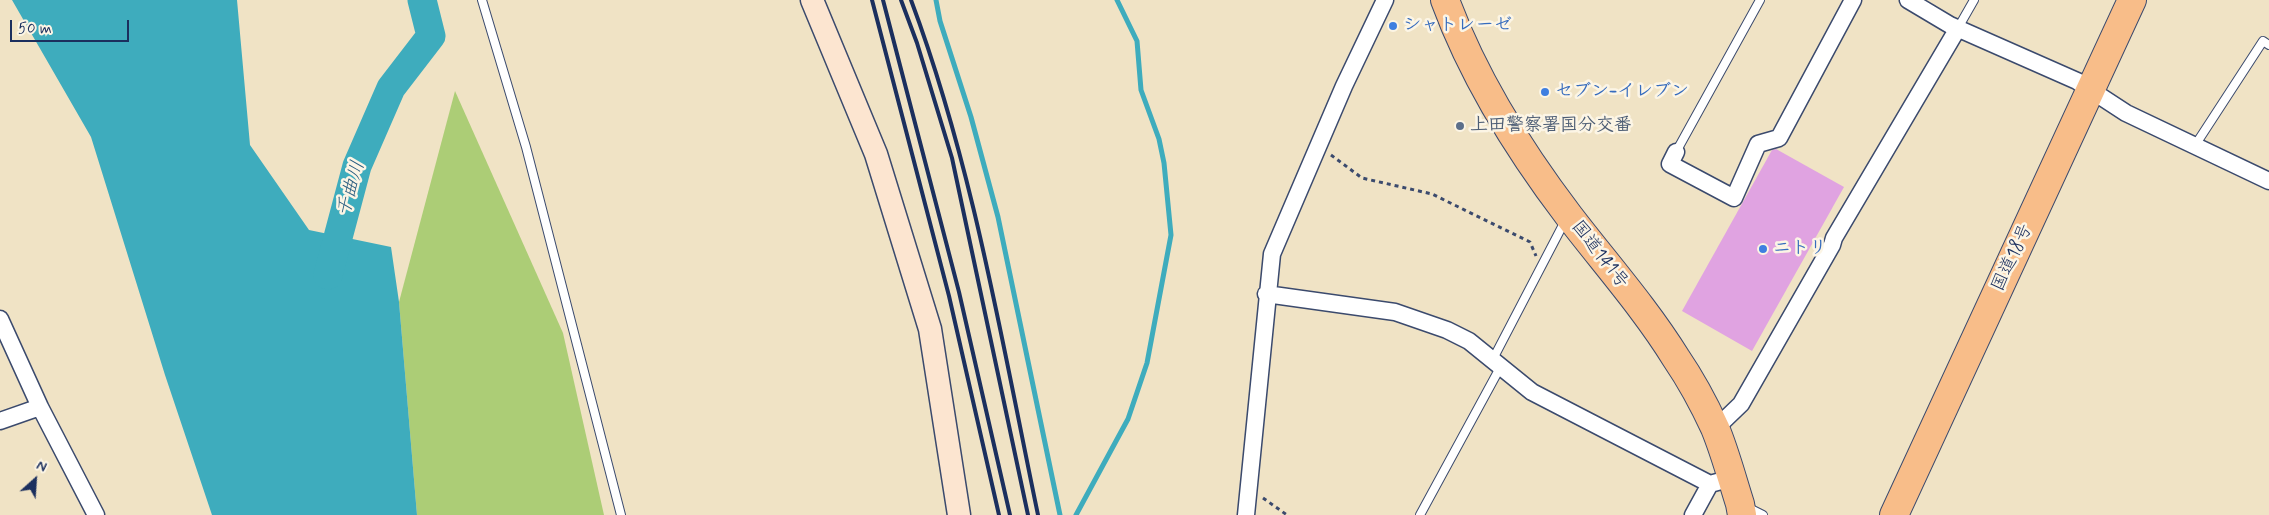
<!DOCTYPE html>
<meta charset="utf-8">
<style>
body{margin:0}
#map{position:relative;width:2269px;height:515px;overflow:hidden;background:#f0e3c5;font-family:Mynerve,sans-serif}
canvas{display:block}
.north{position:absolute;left:10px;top:455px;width:50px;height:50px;-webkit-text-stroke:4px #fcf5e5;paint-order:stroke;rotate:26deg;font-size:14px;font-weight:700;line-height:20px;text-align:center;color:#1b2f5e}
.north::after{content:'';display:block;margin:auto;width:18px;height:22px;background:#1b2f5e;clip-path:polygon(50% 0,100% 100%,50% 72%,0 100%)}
.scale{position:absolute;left:10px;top:20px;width:119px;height:22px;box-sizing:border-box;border:2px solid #1b2f5e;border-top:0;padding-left:6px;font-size:15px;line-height:18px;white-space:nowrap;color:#1b2f5e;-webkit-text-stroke:4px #fcf5e5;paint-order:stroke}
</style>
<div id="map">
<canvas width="2269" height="515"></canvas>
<div class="north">N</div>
<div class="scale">50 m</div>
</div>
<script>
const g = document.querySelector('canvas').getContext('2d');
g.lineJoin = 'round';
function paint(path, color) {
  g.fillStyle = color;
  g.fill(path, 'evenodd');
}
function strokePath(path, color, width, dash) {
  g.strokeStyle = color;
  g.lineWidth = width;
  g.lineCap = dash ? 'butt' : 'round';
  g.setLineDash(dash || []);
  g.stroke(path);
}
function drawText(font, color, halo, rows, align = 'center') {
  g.font = font + ' Mynerve,"Klee One",sans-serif';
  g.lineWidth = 5;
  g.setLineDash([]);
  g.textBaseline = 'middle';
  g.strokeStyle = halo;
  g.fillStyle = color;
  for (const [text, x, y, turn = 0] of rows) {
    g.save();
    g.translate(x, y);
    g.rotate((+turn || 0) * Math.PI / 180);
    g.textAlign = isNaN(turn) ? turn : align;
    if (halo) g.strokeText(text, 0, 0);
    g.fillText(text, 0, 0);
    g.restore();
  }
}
paint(new Path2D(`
 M455 91 563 333 604 515H417L399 302Z`), '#accd76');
paint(new Path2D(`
 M12 0H237L250 145 309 230 391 247 399 302 417 515H212L165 375 91 137Z`), '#3eacbd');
strokePath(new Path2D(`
 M936 0 940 21 971 117 998 217 1060 515
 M1076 515 1128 419 1147 363 1171 235 1164 163 1159 139 1141 90 1137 41 1117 0`), '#3eacbd', 5);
strokePath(new Path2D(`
 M328 275 357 166 391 88 431 36 422 0`), '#3eacbd', 29);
paint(new Path2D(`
 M1776 149 1844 187 1752 351 1682 311 1772 150Z`), '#e0a3e1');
const lane = new Path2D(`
 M482 0 526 147 621 515
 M1958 28 1974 0
 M2194 147 2263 41 2269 45
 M1676 152 1760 0
 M1493 359 1566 219
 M1747 507 1763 515
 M1420 515 1501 366`);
const street = new Path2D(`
 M1908 0 1950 25 2077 81 2126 113 2269 181
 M1676 152 1670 164 1734 198 1758 144 1779 138 1853 0
 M1266 294 1395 312 1447 330 1469 341 1532 392 1710 484 1732 478
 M0 319 40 407
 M0 421 40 407 96 515
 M1715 429 1741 404 1832 245 1834 238 1958 28
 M1246 515 1272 254 1344 86 1385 0
 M1693 515 1710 484`);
const secondary = new Path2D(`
 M812 0 876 154 930 329 959 515`);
const highway = new Path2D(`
 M1445 0C1474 79 1518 149 1569 216 1605 263 1645 308 1676 358 1691 380 1704 404 1715 428 1725 452 1732 479 1740 504L1742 515
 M1894 515 2132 0`);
strokePath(lane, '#3b4a6d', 10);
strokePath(street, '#3b4a6d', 19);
strokePath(secondary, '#3b4a6d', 25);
strokePath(highway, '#3b4a6d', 30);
strokePath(new Path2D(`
 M1331 155 1362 178 1432 194 1530 242 1536 256
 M1263 498 1287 515`), '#3b4a6d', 3, [4, 4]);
strokePath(lane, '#fff', 8);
strokePath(street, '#fff', 16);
strokePath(secondary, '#fce5d0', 22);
strokePath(highway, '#f8bd89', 28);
strokePath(new Path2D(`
 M872 0 949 296 999 515
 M883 0 959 292 1010 515
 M901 0 917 43 952 158 1028 515
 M911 0C973 166 1002 342 1038 515`), '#1b2f5e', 4);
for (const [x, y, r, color] of [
 [1393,26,5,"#3f7fe0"],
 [1545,92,5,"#3f7fe0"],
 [1460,126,5,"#5c6f8a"],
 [1763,249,5,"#3f7fe0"]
]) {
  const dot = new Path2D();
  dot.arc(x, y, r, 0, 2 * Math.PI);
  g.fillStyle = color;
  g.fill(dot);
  strokePath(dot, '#fcf5e5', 2);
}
drawText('bold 18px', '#366cbe', '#fcf5e5', [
 ["シャトレーゼ",1403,26],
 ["セブン-イレブン",1555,92],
 ["ニトリ",1773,249]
], 'left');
drawText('bold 18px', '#4e5e75', '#fcf5e5', [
 ["上田警察署国分交番",1470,126]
], 'left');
drawText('18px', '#1b2f5e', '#fcf5e5', [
 ["国道141号",1599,255,52],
 ["国道18号",2013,258,-65]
]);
drawText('italic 19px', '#275b7f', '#fcf5e5', [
 ["千曲川",352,189,-74]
]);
</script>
